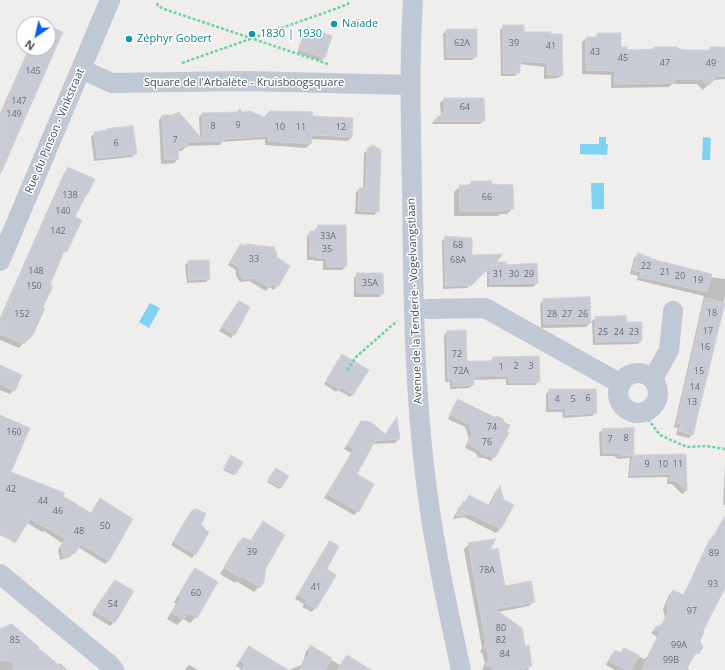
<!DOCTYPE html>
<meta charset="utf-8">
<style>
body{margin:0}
#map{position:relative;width:725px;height:670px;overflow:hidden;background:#f0eded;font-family:"Open Sans",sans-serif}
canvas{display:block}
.north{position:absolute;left:16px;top:16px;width:40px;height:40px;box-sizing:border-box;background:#fff;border:1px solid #b4b9be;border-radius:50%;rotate:214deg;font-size:11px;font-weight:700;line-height:16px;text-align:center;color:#444f5c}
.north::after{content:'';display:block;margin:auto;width:14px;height:18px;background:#0c5deb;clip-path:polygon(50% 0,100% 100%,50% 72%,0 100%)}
</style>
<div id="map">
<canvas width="725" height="670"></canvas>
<div class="north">N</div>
</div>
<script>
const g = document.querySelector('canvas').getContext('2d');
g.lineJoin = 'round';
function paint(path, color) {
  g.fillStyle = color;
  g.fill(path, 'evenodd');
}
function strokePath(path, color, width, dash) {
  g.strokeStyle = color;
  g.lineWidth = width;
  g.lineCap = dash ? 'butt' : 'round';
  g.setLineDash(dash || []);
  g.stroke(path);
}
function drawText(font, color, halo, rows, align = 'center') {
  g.font = font + ' "Open Sans",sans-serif';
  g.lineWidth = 3;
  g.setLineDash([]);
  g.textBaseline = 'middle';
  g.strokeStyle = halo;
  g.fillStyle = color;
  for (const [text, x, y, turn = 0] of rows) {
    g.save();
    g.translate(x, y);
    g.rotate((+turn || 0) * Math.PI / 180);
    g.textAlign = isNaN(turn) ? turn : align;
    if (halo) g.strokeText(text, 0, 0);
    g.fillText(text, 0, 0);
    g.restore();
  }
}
paint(new Path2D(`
 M599 137H606V144H608L607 155 580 154V144H599Z
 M703 137 711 138 710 160H702Z
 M591 183H604V209H592Z
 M150 303 160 308 149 328 139 322Z`), '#81d2f2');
paint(new Path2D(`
 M504 26 523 33 562 75 558 78 544 79V67L519 64V72L515 76H501L500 30Z
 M48 27 61 33 0 173V113L29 48H48Z
 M308 28 324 58 321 61 297 53 304 32Z
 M447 30 476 56 472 60H444L443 34Z
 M598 34 626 51 652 50 654 48 681 51H707L711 48 725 51V79L713 80 703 90 697 84H672L669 87 611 88V75L582 74V42L586 38H594Z
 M444 99 484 120 480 124H431L441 116 440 103Z
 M242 113 264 118 311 117 352 137 348 141 310 139V144L306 148 265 145V139L222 142 220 145 186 146 182 151H178V159L174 163 161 164 159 120 162 116 200 137 199 117 202 114Z
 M95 133 136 153 132 157 94 161 91 137Z
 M368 150 378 211 374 215 355 214 356 192 360 189H363L364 153Z
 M68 168 94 179 88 194 83 198 74 218 66 251 61 255 31 337 27 341H25L19 348 0 340V318L64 173Z
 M472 182 491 185 513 208 507 214H500L498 216H454V192L460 186H468Z
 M319 226 346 266 342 270H323V261H314V260H307V236L311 232H315V230Z
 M445 237 471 256 505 266 537 283 533 287H487V269L467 288 443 289 442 241Z
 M241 245 276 258 289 267 274 290 269 287 266 291 249 281 240 282 236 276V270L228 265Z
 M638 254 656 261 710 277 725 279V296L693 434 689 438 676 435 678 428 674 427 704 296 637 280 638 276 630 274 634 258Z
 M188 262 209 279 206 282 187 283 185 265Z
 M357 274 383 293 379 297H354V278Z
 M544 300 590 323 586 327 541 328 540 304Z
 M239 302 234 334 231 338 219 331 235 306Z
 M596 318 625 323 641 341 638 344 593 345 592 321Z
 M447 332 466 362H489L493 358 539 381 535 385H506V379L473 380V385L469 388 450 389V382H445L444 335Z
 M342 355 353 394 350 397 338 390 336 392 324 384Z
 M0 366 14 390 10 394 0 390Z
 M550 390 596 413 592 416 563 418 562 412H546V394Z
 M458 400 494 457 491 461 484 458H481L478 457 476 453 465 448 469 438 465 427 448 419 455 403Z
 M0 416 10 472 62 497 90 514 100 499 109 560 105 564 78 547 70 557 60 560 58 550 62 543 44 531 42 532 27 523 14 542 0 535Z
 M396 419 399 439 395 443 373 444 355 475 358 511 354 515 324 498 351 453 344 449 358 426 361 422 384 435Z
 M633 429V456L685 455 686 491 682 494 672 484H667L668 477 628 478 630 458 618 459 614 456H600L599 433 602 430Z
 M230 458 242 462 234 475 223 470Z
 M725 465V505H723Z
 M275 471 288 476 279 489 267 482Z
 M499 488 504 500 513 505 500 529 496 533 464 517 453 519 459 507 469 497 488 506 496 491Z
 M192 511 200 525 195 554 192 558 171 545 189 514Z
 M725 517V586L702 632 699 641V652L692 657 687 665 689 670H615L606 665 611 655 615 651 620 653 624 649 644 659 647 657 657 637 651 633 655 629 661 626 665 617 663 609 669 595 673 591 683 596 709 540 713 537 722 520Z
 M263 523 265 568 259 587 254 592 236 581 235 583 220 574 238 543 243 538 250 542 258 528Z
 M330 542 326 570 315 608 312 612 302 607 304 604 295 599 326 546Z
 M469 544 488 551 504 587 534 601 529 606 498 612 531 666 527 670H482L485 663 482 653 480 652 482 648 464 549Z
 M195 569 196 617 190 623 183 619 177 625 167 619 176 604 174 602 190 575Z
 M115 581 114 622 110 626 92 615 94 610Z
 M0 630 58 665 60 663 67 670H0Z
 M249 647 288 670H241V669L236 666 245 652Z
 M310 647 340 665 347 656 369 670H289L301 665 304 659 306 651Z
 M189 665 198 670H185Z`), '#0003');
const building = new Path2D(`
 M503 25H524V32H551V34H562L563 75H548L547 63 521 61V63H520V73H504Z
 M48 26 63 32 0 175V116L30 48H48Z
 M307 27 332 36 325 58 300 50Z
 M447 29H477V57H447Z
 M598 33H621V47H627V50L654 49V47H676L682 50H711L710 47H725V76H714V80L708 86 702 79H675V83L615 84V71L586 70V37H597Z
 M444 98H484L485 121H433L444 112Z
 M240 109 242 112 250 111 264 117 270 111 313 112 312 116 353 118 352 137 312 135 311 144 268 141 269 136 224 139V141L187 142V147L178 148 179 159 165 160 162 115H172L179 112 203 140 202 113 237 112Z
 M133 126 137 154 97 158 94 132 107 130V129Z
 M373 145 381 150 379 212 358 211 359 188H366L367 149Z
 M68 167 95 179 88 194 87 193 75 217 82 220 67 252 64 251 50 285 53 286 43 307 45 308 32 337 28 336 25 344 0 334V321Z
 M472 181H492V184L513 185 514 209H505V211H460L459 185H472Z
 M318 225H346L347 266 327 267V258H317V256H310V231H318Z
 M445 236 472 238V255L503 254 496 262H506V265L537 263 538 283 490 284V267L472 285 446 286Z
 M241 244 245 246 246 244 274 247 276 251 277 257 290 266 278 287 272 284 270 288 253 278 243 279 240 275 239 267 230 262Z
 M638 253 656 260 712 274 707 292 640 277 641 272 633 270Z
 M204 260H209L210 279 189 280 188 261Z
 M357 273H383L384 294 357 293Z
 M590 297 591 323 544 324 543 299Z
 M706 298 725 303 693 435 679 431 681 424 677 423Z
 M239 301 250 307 235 335 222 327Z
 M626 316V322H642V341L596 342 595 317Z
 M466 330 467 361H493V357L539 356 540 382H509V376H474V385L453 386V379H448L447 331Z
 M342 354 369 370 353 395 341 387 340 389 326 381Z
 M0 365 22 375 15 391 0 384Z
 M549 389H596L597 413 566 415V408L550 409Z
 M458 399 494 417 497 416 503 419 504 422 510 425 507 432 509 433 495 458 488 455H485L481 453 479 450 468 444 472 434 469 424 450 415Z
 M0 415 30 428 11 472 65 493 63 496 91 513 100 498 133 519 109 561 81 544 75 553 64 557 61 546 65 539 48 528H46L30 519 15 543 0 533Z
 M397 417 400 439 375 441 357 474 374 484 359 512 327 494 354 449 347 445 361 421 371 422 385 434Z
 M634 428V455L686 454 687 491 676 481H670L671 474 630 475 633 455 622 456 618 453H603L602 429Z
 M231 455 243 462 236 474 224 468Z
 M276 468 289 476 281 488 268 480Z
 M500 486 504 500 514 505 501 529 469 514 456 516 463 502 466 501 469 495 490 506Z
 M197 509 206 514 201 525 205 527 204 529 209 532 196 555 174 542 192 510Z
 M725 516V588L703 631 704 632 700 641 703 647 700 653 695 654 686 670H642L660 632 654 628 663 624 668 612 667 604 673 590 684 595 713 535 714 536Z
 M263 521 285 535 266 568 264 582 260 588 242 576 241 578 225 568 243 537 252 541Z
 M496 539 490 550 498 548 505 586 531 581 535 602 495 609 522 628 525 646 529 645 532 666 522 668 523 670H492L491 665 486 666 489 658 487 649 484 647 486 643 468 543Z
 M330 541 339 546 327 569 336 575V576L316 609 305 603 307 600 298 595Z
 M195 568 218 582 197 618 188 613 184 620 172 613 181 598 179 596Z
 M115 580 134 591 115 623 95 611 98 607 97 606Z
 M12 624 39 647 38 648 65 670H13L14 662 0 660V629Z
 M310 645 332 658 325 670H299L309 654Z
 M249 646 288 670H242L245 664 240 661Z
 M624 648 639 655 631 670H627L609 661 615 650 621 653Z
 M347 655 371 670H338Z`);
paint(building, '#c8cbd4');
strokePath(building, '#d1d2d9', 1);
strokePath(new Path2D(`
 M157 3 158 6 164 9 328 64
 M182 63 335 9 348 4 349 1
 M347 370 356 357 397 321
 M648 419 660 435 687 447 706 446 725 449`), '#6dd2a7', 2.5, [3, 2]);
strokePath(new Path2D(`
 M413 0C409 63 411 126 412 190 413 290 414 391 427 490 435 551 448 610 461 670
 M81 69 112 83 246 81 410 85
 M0 261 110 0
 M428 309 485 308 621 384
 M618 393a20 20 0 1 1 40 0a20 20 0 1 1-40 0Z
 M653 379 669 350 673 311
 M0 574 110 665 114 670`), '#bfc8d4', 20);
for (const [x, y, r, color] of [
 [334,24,4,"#0f9aa8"],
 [252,34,4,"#0f9aa8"],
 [129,39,4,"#0f9aa8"]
]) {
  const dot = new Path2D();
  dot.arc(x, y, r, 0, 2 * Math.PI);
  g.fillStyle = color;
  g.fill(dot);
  strokePath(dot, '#fff', 1.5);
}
drawText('9px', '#656e7a', null, [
 ["62A",462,43],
 ["39",514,43],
 ["41",551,46],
 ["43",595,52],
 ["45",623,58],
 ["47",665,63],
 ["49",711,63],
 ["145",33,71],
 ["147",19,101],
 ["64",465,107],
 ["149",14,114],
 ["9",238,125],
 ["8",213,126],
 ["10",280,127],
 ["11",301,127],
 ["12",341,127],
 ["7",175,140],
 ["6",116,143],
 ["138",70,195],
 ["66",487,197],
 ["140",63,211],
 ["142",58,231],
 ["33A",328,236],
 ["68",458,245],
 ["35",327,249],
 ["33",254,259],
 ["68A",458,260],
 ["22",646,266],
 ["148",36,271],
 ["21",665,272],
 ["31",498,274],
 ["30",514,274],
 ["29",529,274],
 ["20",680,276],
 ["19",698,280],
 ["35A",370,283],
 ["150",34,286],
 ["18",712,313],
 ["152",22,314],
 ["28",552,314],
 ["27",567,314],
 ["26",583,314],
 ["17",708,331],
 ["25",603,332],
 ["24",619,332],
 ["23",634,332],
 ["16",705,347],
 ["72",457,354],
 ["2",516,366],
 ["3",531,366],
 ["1",501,367],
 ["72A",461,371],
 ["15",699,371],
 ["14",695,387],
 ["6",588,398],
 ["4",557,399],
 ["5",573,399],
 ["13",692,402],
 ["74",492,427],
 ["160",14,432],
 ["8",626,438],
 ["7",610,439],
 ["76",487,442],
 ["9",647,464],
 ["10",663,464],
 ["11",678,464],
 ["42",11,489],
 ["44",43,501],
 ["46",58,511],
 ["50",105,526],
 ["48",79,531],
 ["39",252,552],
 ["89",714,553],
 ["78A",487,570],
 ["93",713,584],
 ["41",316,587],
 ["60",196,593],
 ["54",113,604],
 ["97",692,611],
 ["80",501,628],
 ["85",15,640],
 ["82",501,640],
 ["99A",679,645],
 ["84",505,654],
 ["99B",671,660]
]);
drawText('11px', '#0d838f', '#fff', [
 ["Naïade",342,24],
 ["1830 | 1930",260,34],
 ["Zéphyr Gobert",137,39]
], 'left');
drawText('11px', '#444f5c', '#fff', [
 ["Square de l'Arbalète - Kruisboogsquare",244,83],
 ["Rue du Pinson - Vinkstraat",55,131,-67],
 ["Avenue de la Tenderie - Vogelvangstlaan",415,301,-92]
]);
</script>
